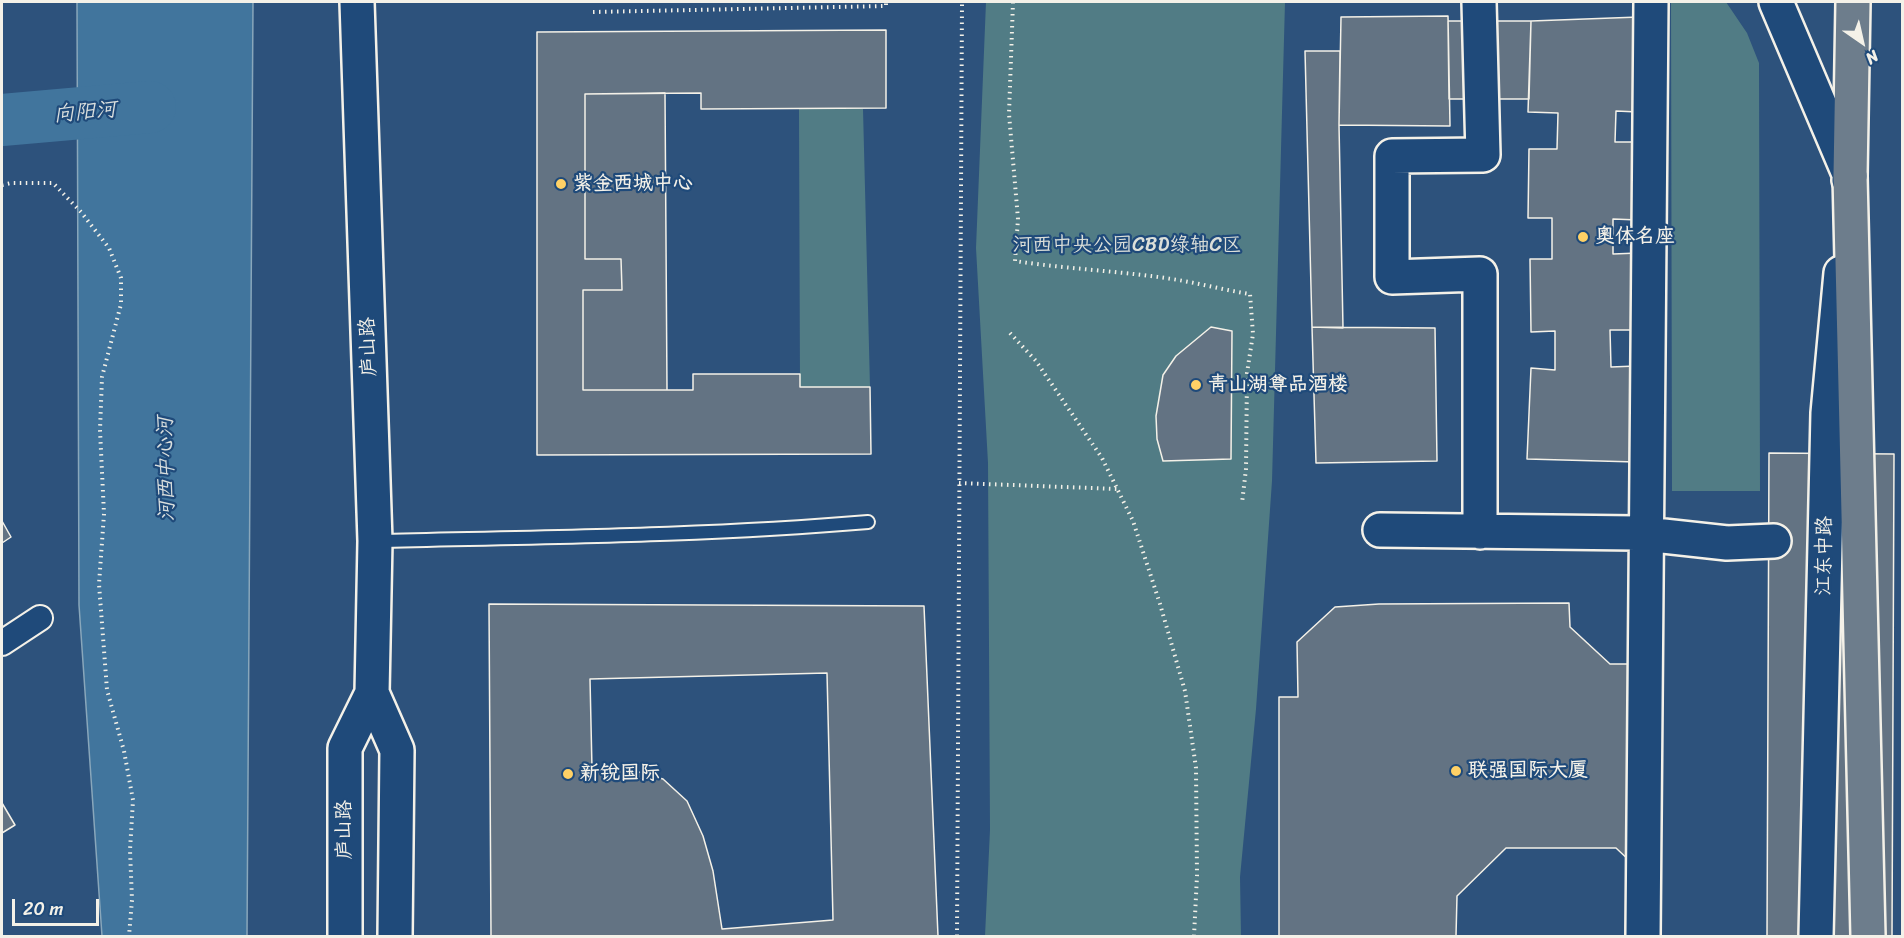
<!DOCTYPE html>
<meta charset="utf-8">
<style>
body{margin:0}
#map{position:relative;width:1904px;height:938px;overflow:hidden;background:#2d527c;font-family:Sriracha,sans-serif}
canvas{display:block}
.frame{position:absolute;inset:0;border:3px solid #f4f1e8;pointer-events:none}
.north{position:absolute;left:1832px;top:12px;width:60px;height:60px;-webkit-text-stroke:4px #1f4a7a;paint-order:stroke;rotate:146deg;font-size:16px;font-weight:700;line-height:24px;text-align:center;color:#f4f1e8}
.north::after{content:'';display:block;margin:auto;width:21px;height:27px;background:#f4f1e8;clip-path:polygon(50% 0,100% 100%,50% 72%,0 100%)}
.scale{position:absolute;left:12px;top:899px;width:87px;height:27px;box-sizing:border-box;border:3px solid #f4f1e8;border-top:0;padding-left:8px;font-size:18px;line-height:21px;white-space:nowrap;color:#f4f1e8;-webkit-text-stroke:4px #1f4a7a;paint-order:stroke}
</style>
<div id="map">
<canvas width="1904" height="938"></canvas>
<div class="frame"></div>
<div class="north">N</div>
<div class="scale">20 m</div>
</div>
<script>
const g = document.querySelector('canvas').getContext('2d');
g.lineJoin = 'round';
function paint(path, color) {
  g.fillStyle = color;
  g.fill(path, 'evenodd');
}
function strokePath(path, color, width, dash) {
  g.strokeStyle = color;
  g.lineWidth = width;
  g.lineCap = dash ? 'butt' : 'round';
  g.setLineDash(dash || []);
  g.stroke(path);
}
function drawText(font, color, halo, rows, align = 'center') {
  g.font = font + ' Sriracha,"LXGW WenKai TC",sans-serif';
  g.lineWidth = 4.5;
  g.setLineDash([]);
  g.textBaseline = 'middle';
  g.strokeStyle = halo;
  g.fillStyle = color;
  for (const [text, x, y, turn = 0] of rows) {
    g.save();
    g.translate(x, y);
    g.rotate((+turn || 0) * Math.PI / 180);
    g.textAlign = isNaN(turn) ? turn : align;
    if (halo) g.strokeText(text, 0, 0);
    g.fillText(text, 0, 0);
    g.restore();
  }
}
paint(new Path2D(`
 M986 2H1285L1272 481 1256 709 1240 877 1241 936H985L990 830 988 463 976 248Z
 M1671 2H1726L1747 33 1759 63 1760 491H1672Z
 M799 109H863L870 387H800Z`), '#517c85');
const water = new Path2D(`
 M77 2H253L247 936H102L79 605Z`);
paint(water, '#41759d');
strokePath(water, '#89a7bb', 1.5);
strokePath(new Path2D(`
 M2 120 150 107`), '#41759d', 52);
const building = new Path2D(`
 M1448 16 1450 126 1339 125 1341 17Z
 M1639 17 1638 112 1616 111 1615 142H1638V220L1613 219V254L1638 253V330H1610L1611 367 1636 366V462L1527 459 1531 368 1555 370V331L1531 332 1530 259H1552V218H1528L1529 149H1557L1558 113 1528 112 1531 21Z
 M1448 21H1531L1529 99H1449Z
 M886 30V108L701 109V93L585 94V259H621L622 290H583V390H693V374H800V387H870L871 454 537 455V32Z
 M1305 51H1340L1339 125 1343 328 1312 327Z
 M665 93 667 390H583V290H622L621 259H585V94Z
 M1211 327 1232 331 1231 459 1163 461 1157 439 1156 416 1163 375 1176 356Z
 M1312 327 1435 328 1437 461 1316 463Z
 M1769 453 1894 454 1892 936H1767Z
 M2 521 11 537 2 543Z
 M1569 603 1570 627 1610 664H1633L1632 936H1279V697H1298L1297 642 1335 607 1379 604Z
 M489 604 924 606 938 936H491ZM827 673 833 920 722 929 713 871 703 836 687 801 663 779 625 768 592 769 590 679Z
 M2 803 15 825 2 833Z
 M1506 848H1616L1632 863V936H1456L1457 896Z`);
paint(building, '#637383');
strokePath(building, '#f4f1e8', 1.5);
const lane = new Path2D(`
 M376 541C540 537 704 536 868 522`);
const street = new Path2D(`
 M2 643 40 618`);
const secondary = new Path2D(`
 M357 2 375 541 372 693 397 750 395 936
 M1479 2 1483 155 1392 156V277L1480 274V532
 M1776 2 1850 176 1849 180
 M1380 530 1636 533 1727 543 1774 541
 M345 936V748L372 693
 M1643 936 1651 2
 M1816 936 1828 413 1841 273`);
const primary = new Path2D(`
 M1853 2 1850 176 1868 936`);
strokePath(lane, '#f4f1e8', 16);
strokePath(street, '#f4f1e8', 28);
strokePath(secondary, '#f4f1e8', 38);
strokePath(primary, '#f4f1e8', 38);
strokePath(new Path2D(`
 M1013 2 1009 114 1018 219 1015 261C1067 269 1120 271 1172 279 1198 283 1224 290 1250 294L1253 334 1247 373 1246 469 1242 503
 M593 12 886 6V2
 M2 185 11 183H53L81 212 109 248 121 278V304L102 377 100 430 104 514 99 584 107 690 124 751 133 800 130 850 132 900 129 936
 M1010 333 1036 361 1102 458 1133 521 1160 604 1185 691 1196 768 1197 876 1194 936
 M959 483 1117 489
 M957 936 962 2`), '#f4f1e8', 4, [1.5, 4.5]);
strokePath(lane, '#1f4a7a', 12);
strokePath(street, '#1f4a7a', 24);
strokePath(secondary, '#1f4a7a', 33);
strokePath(primary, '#6d7d8c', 33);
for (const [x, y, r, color] of [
 [561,184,6,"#ffd166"],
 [1583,237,6,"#ffd166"],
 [1196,385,6,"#ffd166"],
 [1456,771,6,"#ffd166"],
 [568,774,6,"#ffd166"]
]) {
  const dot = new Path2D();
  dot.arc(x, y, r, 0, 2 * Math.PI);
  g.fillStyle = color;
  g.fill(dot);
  strokePath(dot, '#1f4a7a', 2);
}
drawText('bold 20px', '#f4f1e8', '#1f4a7a', [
 ["紫金西城中心",573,184],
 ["奥体名座",1595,237],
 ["青山湖尊品酒楼",1208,385],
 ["联强国际大厦",1468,771],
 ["新锐国际",580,774]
], 'left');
drawText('20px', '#dcdfd9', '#1f4a7a', [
 ["河西中央公园CBD绿轴C区",1127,246]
]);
drawText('20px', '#f4f1e8', '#1f4a7a', [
 ["庐山路",369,347,-92],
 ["江东中路",1825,556,-89],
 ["庐山路",345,830,-90]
]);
drawText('italic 21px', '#d9dedd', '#1f4a7a', [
 ["向阳河",85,113,-5],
 ["河西中心河",167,469,-91]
]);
</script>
